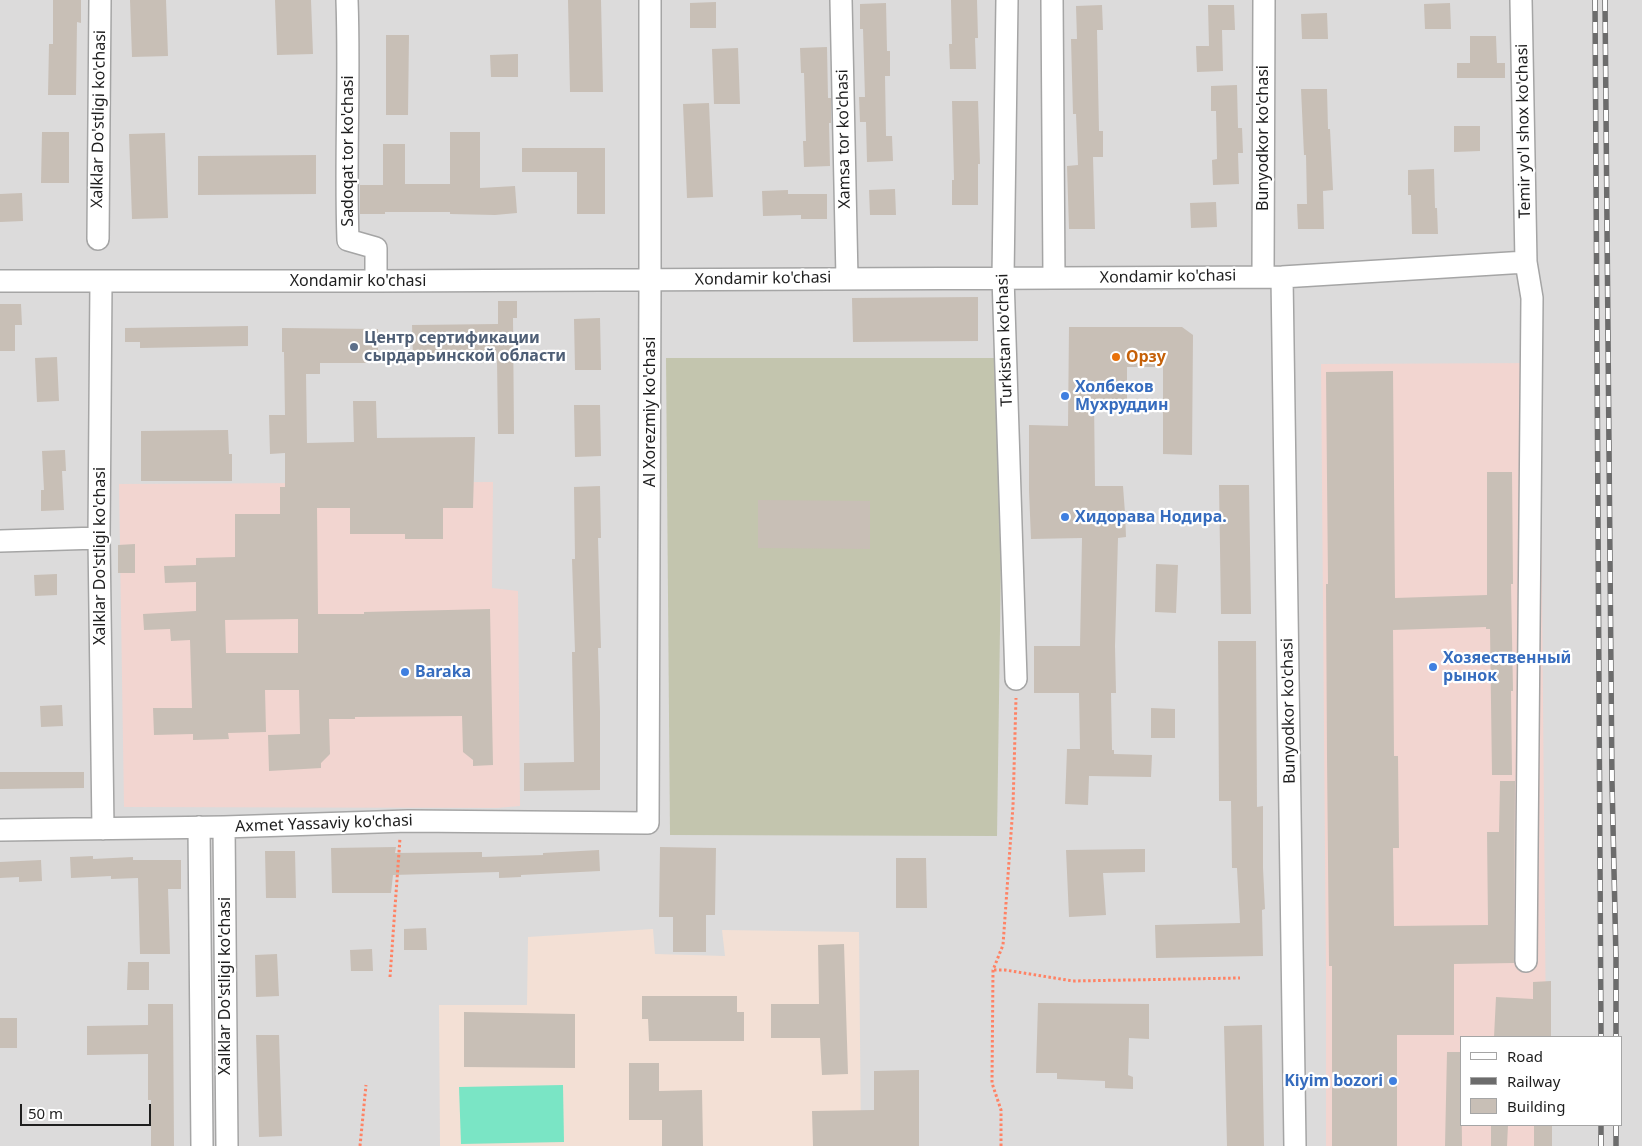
<!DOCTYPE html>
<meta charset="utf-8">
<style>
body{margin:0}
#map{position:relative;width:1642px;height:1146px;overflow:hidden;background:#f0ece3;font-family:"Noto Sans",sans-serif}
canvas{display:block}
.legend{position:absolute;left:1460px;top:1036px;width:162px;height:90px;box-sizing:border-box;background:#fff;border:1px solid #a5a5a5;margin:0;padding:6px 9px;list-style:none;font-size:15px;color:#1e1e1e}
.legend li{display:flex;align-items:center;gap:10px;height:25px}
.legend b{width:25px;border:1px solid #a5a5a5}
.scale{position:absolute;left:20px;top:1104px;width:131px;height:22px;box-sizing:border-box;border:2px solid #1e1e1e;border-top:0;padding-left:6px;font-size:15px;line-height:18px;white-space:nowrap;color:#1e1e1e;-webkit-text-stroke:4px #fff;paint-order:stroke}
</style>
<div id="map">
<canvas width="1642" height="1146"></canvas>
<ul class="legend">
<li><b style="height:6px;background:#fff"></b>Road</li>
<li><b style="height:6px;background:#6c6c6c"></b>Railway</li>
<li><b style="height:14px;background:#c8bfb6"></b>Building</li>
</ul>
<div class="scale">50 m</div>
</div>
<script>
const g = document.querySelector('canvas').getContext('2d');
g.lineJoin = 'round';
function paint(path, color) {
  g.fillStyle = color;
  g.fill(path, 'evenodd');
}
function strokePath(path, color, width, dash) {
  g.strokeStyle = color;
  g.lineWidth = width;
  g.lineCap = dash ? 'butt' : 'round';
  g.setLineDash(dash || []);
  g.stroke(path);
}
function drawText(font, color, halo, rows, align = 'center') {
  g.font = font + ' "Noto Sans",sans-serif';
  g.lineWidth = 4.5;
  g.setLineDash([]);
  g.textBaseline = 'middle';
  g.strokeStyle = halo;
  g.fillStyle = color;
  for (const [text, x, y, turn = 0] of rows) {
    g.save();
    g.translate(x, y);
    g.rotate((+turn || 0) * Math.PI / 180);
    g.textAlign = isNaN(turn) ? turn : align;
    if (halo) g.strokeText(text, 0, 0);
    g.fillText(text, 0, 0);
    g.restore();
  }
}
paint(new Path2D(`
 M0 0H1642V1146H0ZM1461 1037H1621V1125H1461Z`), '#dcdbdb');
paint(new Path2D(`
 M1540 363 1546 1037H1461V1125H1546V1146H1326V970L1321 364Z
 M493 482 492 588 518 591 520 806 497 808 124 807 119 484Z`), '#f2d5d0');
paint(new Path2D(`
 M653 929 655 954 725 956 722 930 859 932 861 1146H440L439 1005H527L528 937Z`), '#f3e0d5');
paint(new Path2D(`
 M666 358H995L1001 560 997 836 670 835Z`), '#c3c5ae');
paint(new Path2D(`
 M563 1085 564 1142 461 1144 459 1087Z`), '#7ae5c5');
paint(new Path2D(`
 M53 0H81V23L77 22 76 95H48L49 44H53Z
 M130 0H166L168 56 132 57Z
 M275 0H311L313 54 277 55Z
 M568 0H601L603 92H570Z
 M951 0H977L978 38H975L976 69H950L949 44H952Z
 M716 2V28H690V3Z
 M886 3 887 51H890V76H885L886 136H892L893 161 867 162 866 122H860L859 97H865L863 29H860V4Z
 M1450 3 1451 29H1425L1424 4Z
 M1102 5 1103 30H1097L1099 131H1103V157H1093L1095 229H1069L1067 166 1078 165 1076 114H1073L1071 39H1077L1076 6Z
 M1208 5H1234L1235 30H1222L1223 71 1197 72 1196 46H1209Z
 M1327 13 1328 39H1302L1301 14Z
 M386 35H409L408 115H386Z
 M1470 36H1496L1497 63H1505V78H1457V63H1470Z
 M827 47 828 98H831V123H829L830 166 804 167 803 141H806L804 73H801L800 48Z
 M738 48 740 104H714L712 49Z
 M518 54V77H491L490 55Z
 M1237 85 1238 128H1242L1243 153H1238L1239 184 1213 185 1212 160 1217 159 1216 111H1211V86Z
 M1301 89H1327L1328 129H1330L1333 190 1323 191 1324 229H1298L1297 204H1307L1306 155H1304Z
 M952 101H978L980 164H978V205H952V180H954Z
 M709 103 713 197 687 198 683 104Z
 M1454 126H1480V151L1454 152Z
 M42 132H69V183H41Z
 M450 132H480V188L515 186 517 213 495 215 450 214V212H385V214H360V185H383V144H405V184H450Z
 M165 133 168 218 132 219 129 134Z
 M522 148H605V214H577V172H522Z
 M316 155V194L198 195V156Z
 M1434 169 1435 208H1437L1438 234H1412L1411 195H1408V170Z
 M895 189 896 215H870L869 190Z
 M788 190V194H827V219H801V215L763 216 762 191Z
 M22 193 23 221 0 222V194Z
 M1216 202 1217 227 1191 228 1190 203Z
 M978 297V341L853 342 852 298Z
 M498 301H517V318H513L514 434H498L497 359H413L412 325 498 324Z
 M0 304H21L22 325H15V351H0Z
 M600 318 601 370H575L574 319Z
 M248 326V346L140 348V342H125V328Z
 M1069 327H1182L1193 335 1192 455 1163 454V367H1127V400H1094L1095 486H1123L1125 513 1126 537 1118 538 1115 646 1116 693H1111L1112 750H1114V754L1152 755 1151 777 1089 776 1088 805 1065 804 1067 749H1080L1079 693H1034V646H1080L1082 538 1031 539 1029 491V425L1068 426Z
 M282 328 378 329V363H320V374H306L307 443 354 442 353 401H376L377 438 475 437 473 508H443V539H405V534H350V508H317L318 614H364V612L490 609 493 765 473 766V760L463 752 462 716 355 717V719H329L330 754 321 763V768L269 771 268 735 300 734 299 690H265L266 732 228 733 229 739 193 740V734L154 735 153 708H192L190 640 171 641 170 629 144 630 143 614 196 611V582L165 583 164 566 196 565V558L235 557V514H280V487H285V453L270 454 269 415H285L284 352H282ZM298 619V653H226L225 620Z
 M57 357 59 401 37 402 35 358Z
 M1393 371 1395 598 1487 595V472H1512L1513 584H1511L1513 691H1511L1512 775H1492L1490 629H1486V627L1393 630 1394 756H1398L1399 848H1393L1394 926 1488 925 1487 832H1499L1500 781H1515L1514 963 1454 964V1035H1397V1146H1332V966H1329L1327 757 1326 584H1328L1326 372Z
 M574 405H600L601 456 575 457Z
 M228 430 229 454H232V481H141V431Z
 M65 450 66 471H62L64 510 41 511V490H44L42 451Z
 M1219 485H1249L1251 614H1221Z
 M600 486 601 538H598L601 648H598L600 711V790L524 791V763L574 762 572 652H575L572 559H575L574 487Z
 M758 500 870 501V549L758 548Z
 M135 544V573H118V545Z
 M1156 564 1178 565 1176 613 1155 612Z
 M57 574V595L35 596 34 575Z
 M1218 641H1256L1257 807 1263 806V868L1265 909 1262 910 1263 956 1156 958 1155 925 1240 923 1237 868H1232L1231 801H1219Z
 M62 705 63 726 41 727 40 706Z
 M1151 708 1175 709V738H1151Z
 M0 772H84V788L0 789Z
 M396 847 395 853 482 852V857L543 855V853L599 850 600 871 521 875V877L499 878V872L393 875 391 893H332L331 848Z
 M660 847 716 848 715 915H706V952H673V917H659Z
 M1145 849V872L1103 873 1106 915 1069 917 1066 850Z
 M265 851H295L296 898H266Z
 M93 856V859L133 857V860H181V889H168L170 954H140L138 878 111 879V876L71 878 70 857Z
 M896 858H926L927 908H896Z
 M41 860 42 881 19 882V877L0 878V862Z
 M426 928 427 950H404V929Z
 M844 944 848 1074 822 1075 820 1038H771V1004H819L818 945Z
 M372 949 373 971H351L350 950Z
 M277 954 279 996 256 997 255 955Z
 M128 962H149V990H127Z
 M1551 981V1037H1494L1496 997 1533 999V982Z
 M642 996H737V1012H744V1041H649L648 1019H642Z
 M1038 1003 1149 1004V1039L1129 1038 1128 1075 1133 1077V1089L1105 1088V1081L1057 1079V1073H1036Z
 M148 1004H173L174 1146H151V1100H148V1054L87 1055V1026L148 1025Z
 M464 1012 575 1014V1068L464 1067Z
 M0 1018H17V1048H0Z
 M1262 1025 1264 1146H1227L1224 1026Z
 M256 1035H279L282 1136 259 1137Z
 M1447 1052H1461L1462 1146H1445Z
 M629 1063H659V1091L702 1090 703 1146H662V1120H629Z
 M919 1070V1146H813L812 1111 874 1110V1071Z
 M1491 1125H1508L1507 1146H1491Z
 M1534 1125H1552V1146H1534Z`), '#c8bfb6');
const street = new Path2D(`
 M347 0C350 80 345 160 348 240L376 248V281
 M841 0 847 278
 M1007 0 1003 277 1016 679
 M1052 0 1054 278
 M1521 0 1526 262 1532 298 1526 961
 M98 239 100 0
 M1263 276 1264 0
 M1282 277 1295 1146
 M0 281H376L1282 277 1526 262
 M101 282 99 538 103 829
 M0 541 99 538
 M199 827 202 1146
 M224 827 227 1146
 M0 830 224 827 408 821 648 823 650 280V0`);
strokePath(street, '#a5a5a5', 24);
strokePath(new Path2D(`
 M994 970H1005L1073 981 1240 978
 M390 977 400 838
 M360 1146 366 1085
 M1001 1146V1110L992 1083 993 970 1003 945 1013 806 1016 698`), '#ff8264', 3, [2.5, 2.5]);
strokePath(street, '#fff', 21);
const rail = new Path2D(`
 M1595 0 1601 1037
 M1605 0 1612 782 1616 959V1037
 M1616 1125V1146
 M1601 1146V1125`);
strokePath(rail, '#6c6c6c', 5.5);
strokePath(rail, '#fff', 4, [11]);
for (const [x, y, r, color] of [
 [354,347,5,"#5c6f8a"],
 [1116,357,5,"#e8710a"],
 [1065,396,5,"#3f7fe0"],
 [1065,517,5,"#3f7fe0"],
 [1433,667,5,"#3f7fe0"],
 [405,672,5,"#3f7fe0"],
 [1393,1081,5,"#3f7fe0"]
]) {
  const dot = new Path2D();
  dot.arc(x, y, r, 0, 2 * Math.PI);
  g.fillStyle = color;
  g.fill(dot);
  strokePath(dot, '#fff', 2);
}
drawText('16px', '#1e1e1e', '#fff', [
 ["Xalklar Do'stligi ko'chasi",99,119,-89],
 ["Temir yo'l shox ko'chasi",1524,131,-91],
 ["Bunyodkor ko'chasi",1263,138,-90],
 ["Xamsa tor ko'chasi",844,139,-91],
 ["Sadoqat tor ko'chasi",348,151,-90],
 ["Xondamir ko'chasi",1168,277,-1],
 ["Xondamir ko'chasi",763,279,-1],
 ["Xondamir ko'chasi",358,281],
 ["Turkistan ko'chasi",1005,340,-92],
 ["Al Xorezmiy ko'chasi",650,412,-90],
 ["Xalklar Do'stligi ko'chasi",100,556,-90],
 ["Bunyodkor ko'chasi",1289,711,-91],
 ["Axmet Yassaviy ko'chasi",324,824,-2],
 ["Xalklar Do'stligi ko'chasi",225,986,-90]
]);
drawText('bold 16px', '#4e5e75', '#fff', [
 ["Центр сертификации",364,338],
 ["сырдарьинской области",364,356]
], 'left');
drawText('bold 16px', '#c56008', '#fff', [
 ["Орзу",1126,357]
], 'left');
drawText('bold 16px', '#366cbe', '#fff', [
 ["Холбеков",1075,387],
 ["Мухруддин",1075,405],
 ["Хидорава Нодира.",1075,517],
 ["Хозяественный",1443,658],
 ["рынок",1443,676],
 ["Baraka",415,672],
 ["Kiyim bozori",1383,1081,"right"]
], 'left');
</script>
